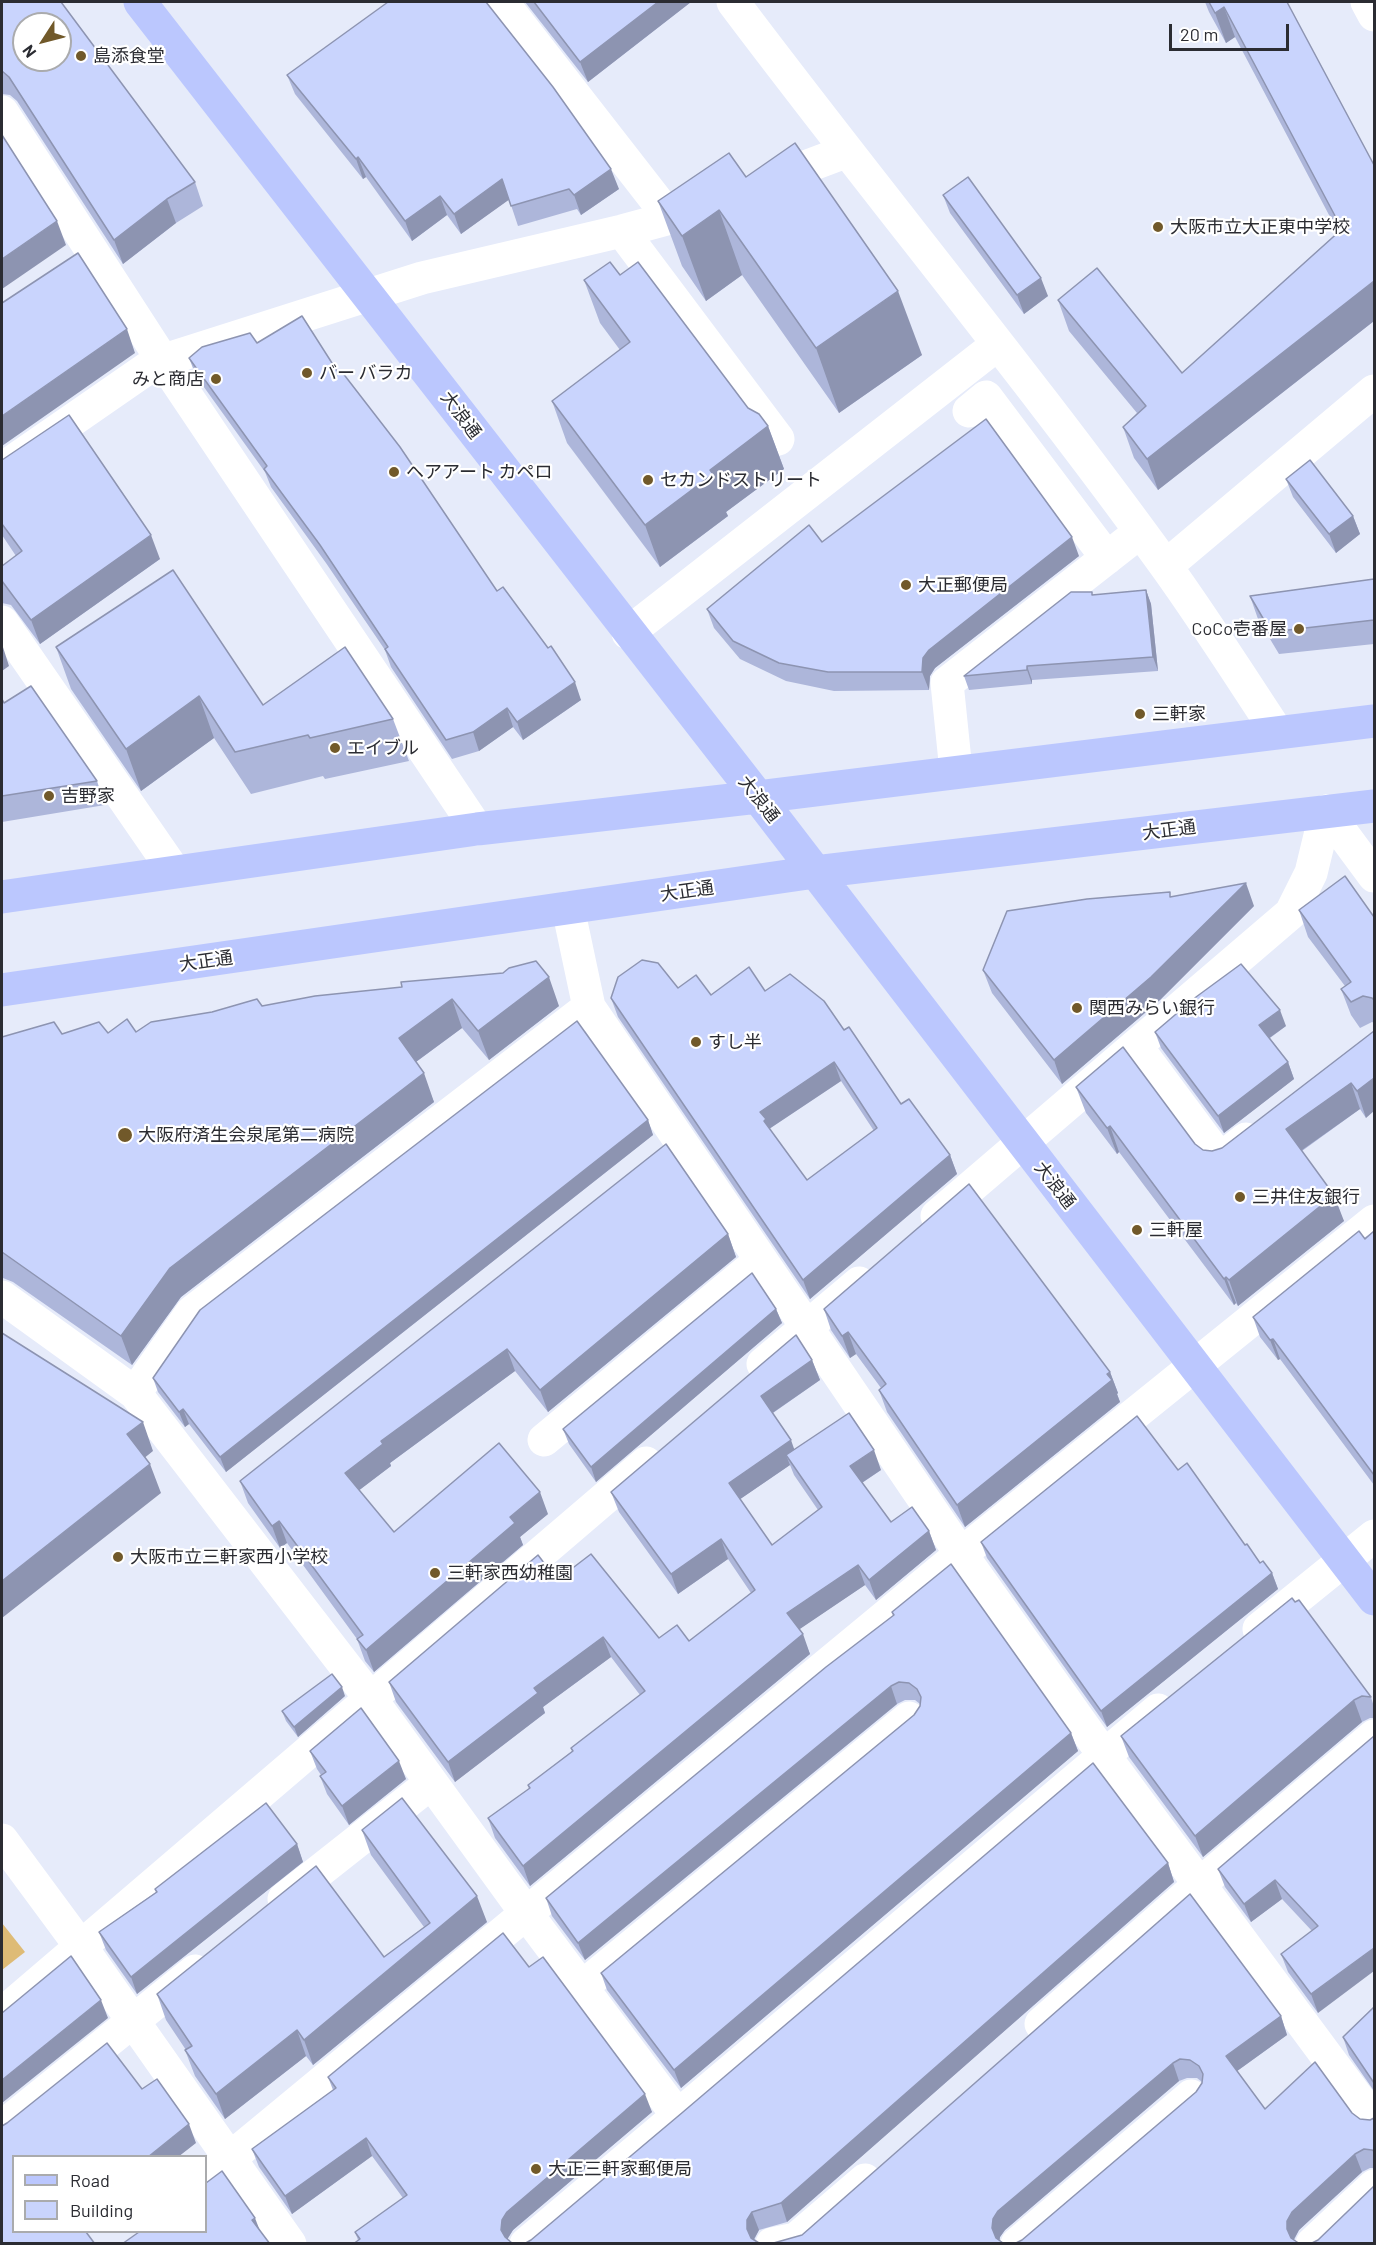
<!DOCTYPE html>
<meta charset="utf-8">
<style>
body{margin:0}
#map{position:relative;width:1376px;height:2245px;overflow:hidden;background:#e6ebfa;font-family:Barlow,sans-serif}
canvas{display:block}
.frame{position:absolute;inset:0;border:3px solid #2b2c32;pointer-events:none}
.legend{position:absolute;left:12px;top:2155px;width:195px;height:78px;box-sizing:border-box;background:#fff;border:2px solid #aaabad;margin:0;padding:8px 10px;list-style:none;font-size:18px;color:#2b2c32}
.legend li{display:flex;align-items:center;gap:12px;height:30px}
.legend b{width:30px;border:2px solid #aaabad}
.north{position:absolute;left:12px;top:12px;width:60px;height:60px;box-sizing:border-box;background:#fff;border:2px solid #aaabad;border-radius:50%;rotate:234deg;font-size:16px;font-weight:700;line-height:24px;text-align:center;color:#2b2c32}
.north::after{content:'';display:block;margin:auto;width:21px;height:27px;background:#71592a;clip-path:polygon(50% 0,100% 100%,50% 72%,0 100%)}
.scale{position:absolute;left:1169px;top:24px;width:120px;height:27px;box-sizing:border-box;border:3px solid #2b2c32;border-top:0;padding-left:8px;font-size:18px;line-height:21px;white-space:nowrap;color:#2b2c32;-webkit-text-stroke:4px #fff;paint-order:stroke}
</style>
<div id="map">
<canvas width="1376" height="2245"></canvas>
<div class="frame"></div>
<ul class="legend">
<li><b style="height:8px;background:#bbc7fe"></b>Road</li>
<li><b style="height:16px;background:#c9d4fd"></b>Building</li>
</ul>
<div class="north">N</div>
<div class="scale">20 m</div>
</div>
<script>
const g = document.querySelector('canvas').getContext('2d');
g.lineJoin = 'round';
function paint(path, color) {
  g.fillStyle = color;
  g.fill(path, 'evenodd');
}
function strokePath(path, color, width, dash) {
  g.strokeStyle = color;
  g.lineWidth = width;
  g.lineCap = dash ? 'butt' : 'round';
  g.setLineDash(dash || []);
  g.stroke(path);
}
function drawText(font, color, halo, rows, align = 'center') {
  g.font = font + ' Barlow,"Noto Sans JP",sans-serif';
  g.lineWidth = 4.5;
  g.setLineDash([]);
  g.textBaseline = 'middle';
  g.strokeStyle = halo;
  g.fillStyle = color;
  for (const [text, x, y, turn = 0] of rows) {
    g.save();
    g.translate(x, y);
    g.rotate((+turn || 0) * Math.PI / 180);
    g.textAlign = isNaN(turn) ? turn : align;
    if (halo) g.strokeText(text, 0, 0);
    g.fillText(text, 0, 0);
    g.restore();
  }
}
paint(new Path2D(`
 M2 1923 25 1952 2 1970Z`), '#debb76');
strokePath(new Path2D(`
 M502 2 670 218
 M733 2C875 191 1026 373 1165 565 1204 619 1240 676 1277 732
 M1367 2 1374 15
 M2 112 163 361 477 829
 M768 181 845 152
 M622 231 778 439
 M969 411 986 397 1107 558
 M2 469 155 363 422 278 622 231 670 218 706 205
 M1166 566 1374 391
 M2 622 174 871
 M628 633 998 344
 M956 771 947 683 1140 532
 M1326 811 1374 876
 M568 908 589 1007 961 1554 1103 1754 1374 2120
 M1136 1046 1220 1159 1246 1139
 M937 1216 1291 913 1311 873 1326 811
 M2 1297 135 1393 370 1698 526 1913 678 2116
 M763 1364 859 1283
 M135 1393 192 1312 589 1007
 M544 1440 760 1261
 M1259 1629 1374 1536
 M2 1840 81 1947 290 2244
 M284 1899 431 1783
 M582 1987 909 1718
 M2 2014 646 1463
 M1041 2024 1200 1884 1374 1736
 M2 2127 195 1971
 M206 2178 961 1554 1374 1221
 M526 2244 1158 1710
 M772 2244 796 2239 865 2180
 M1017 2244 1191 2096
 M1312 2244 1374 2186`), '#fff', 33);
strokePath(new Path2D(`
 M140 2 758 797 1374 1599
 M2 897 477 829 758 797 1374 721
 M2 990 815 872 1374 806`), '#bbc7fe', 33);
paint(new Path2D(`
 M2 2 195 182 203 206 176 223 123 264 17 101 10 95 2 94Z
 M525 2H691L588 82Z
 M1205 2H1287L1374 321 1158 490 1134 458 1123 427 1137 413 1069 331 1058 300 1182 373 1338 232 1235 37 1226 43 1209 12Z
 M287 75 619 189 581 215 577 209 518 226 509 199 461 234 447 215 412 241 366 177 363 179 295 94Z
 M746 177 922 355 839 413 742 275 706 301 682 266 658 201Z
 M943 195 1048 296 1024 314 950 213Z
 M620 275 748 408 768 426 784 469 726 512 728 516 660 567 567 443 552 401 620 350 600 323 584 280Z
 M257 343 339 374 497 591 581 700 523 740 513 727 479 751 452 759 391 667 385 650 326 563 271 487 265 472 196 376 189 358Z
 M2 460 160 559 40 644 11 605 2 603V566L16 556 2 535Z
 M1286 479 1353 516 1360 534 1336 553 1293 497Z
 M822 542 1079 556 935 668 930 676 929 690 834 691 786 681 740 659 714 628 707 609Z
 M1374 579V644L1279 654 1258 619 1250 596Z
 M1146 590 1151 604 1158 671 1032 680V684L969 690 964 676 1093 595Z
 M56 647 263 705 393 719 409 761 325 779 323 776 251 794 214 738 141 791 71 689Z
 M2 699 4 703 97 781 105 805 2 822Z
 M1254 906 1160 1000 1062 1084 992 993 983 970Z
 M1299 910 1374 917V1023L1372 1022 1360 1028 1351 1015 1341 989 1345 986 1308 937Z
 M402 987 559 1006 489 1060 462 1028 416 1062 434 1102 181 1297 132 1365 13 1282 3 1278 2 1279V1037L62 1034 136 1032 262 1006Z
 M765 991 844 1030 901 1104 950 1155 957 1174 810 1299 618 1017 611 998 711 995ZM841 1081 874 1131 807 1180 769 1129Z
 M1286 1026 1270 1038 1288 1062 1294 1079 1224 1133 1161 1048 1155 1032Z
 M1374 1031 1366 1118 1360 1109 1302 1151 1344 1221 1238 1306 1236 1303 1234 1305 1119 1152 1117 1154 1086 1113 1076 1087 1195 1144 1203 1150 1212 1151 1222 1148Z
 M648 1120 653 1135 226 1472 189 1424 185 1427 158 1392 153 1378Z
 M1374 1231V1485L1280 1359 1278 1360 1260 1337 1253 1317Z
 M728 1234 736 1257 548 1412 515 1371 390 1463 391 1466 359 1490 394 1532 548 1514 520 1537 523 1545 374 1672 365 1661 357 1639 287 1543 280 1548 248 1503 240 1481Z
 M776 1309 782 1323 596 1482 569 1444 563 1429Z
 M824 1309 1110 1372 1118 1393 1117 1394 1120 1402 965 1527 887 1412 879 1390 881 1388 856 1354 850 1358 831 1330Z
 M812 1360 820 1380 773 1413 794 1449 881 1470 862 1483 891 1522 929 1531 936 1550 876 1600 865 1585 799 1629 810 1654 530 1886 495 1838 488 1818 529 1789 528 1785 572 1751 571 1748 640 1695 611 1657 543 1707 545 1713 455 1782 396 1702 389 1682 557 1580 659 1638 689 1641 751 1593 728 1559 678 1594 619 1512 611 1492ZM790 1465 794 1475 818 1510 772 1545 740 1499Z
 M1178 1470 1260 1563 1272 1573 1278 1589 1107 1727 987 1558 981 1542Z
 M1292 1598 1371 1697 1374 1707V1718H1370L1362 1722 1203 1857 1129 1757 1121 1736Z
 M892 1612 1071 1733 1078 1751 681 2088 607 1990 601 1973 914 1715 920 1706V1704L915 1700H905L897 1704 585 1960 552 1916 546 1898 893 1616Z
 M345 1696 298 1737 286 1721 282 1711Z
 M1374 1736 1318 2013 1288 1972 1281 1954 1312 1931 1282 1899 1251 1922 1225 1887 1218 1869Z
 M310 1751 406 1779 349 1825 327 1794 320 1776 321 1775 317 1769Z
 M362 1830 487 1922 313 2065 306 2056 225 2119 195 2076 185 2050H186L166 2020 157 1994 384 1957 424 1927 371 1855Z
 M297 1844 303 1862 137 1994 106 1950 99 1932 156 1892 155 1889Z
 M1168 1863 1174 1882 787 2222 759 2230 754 2240 759 2243 531 2240Z
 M1190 1894 1281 2016 1287 2035 1237 2071 1265 2109 1352 2113 1360 2119 1370 2120 1374 2118V2168H1370L1362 2172 1299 2230 1294 2240H1022L1196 2092 1202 2082 1197 2078H1187L1179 2081 1005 2230 1000 2237 999 2240 802 2235Z
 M529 1967 652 2112 513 2230 508 2238V2240L512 2243 358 2240 355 2232 403 2198 372 2156 292 2214 259 2167 252 2149 333 2090 328 2077Z
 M1374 2007V2091L1349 2055 1343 2037Z`), '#adb6da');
paint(new Path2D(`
 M658 2H691L588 82 580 62Z
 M1224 7 1235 37 1226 43 1215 13Z
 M358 157 366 177 363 179 356 159Z
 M611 169 619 189 581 215 574 195Z
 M502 179 510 199 461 234 454 214Z
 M440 196 447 215 412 241 405 221Z
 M167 199 176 223 123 264 114 240Z
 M719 210 742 275 706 301 682 236Z
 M57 221 66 245 2 289V259Z
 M1041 278 1048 296 1024 314 1017 295Z
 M1374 281V321L1158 490 1147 459Z
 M898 291 922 355 839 413 816 348Z
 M127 329 135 353 2 446V416Z
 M768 426 784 469 726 512 728 516 660 567 645 525 710 470Z
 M1353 516 1360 534 1336 553 1329 534Z
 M151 535 160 559 40 644 31 620Z
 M1072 537 1079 556 935 668 930 676 929 690 922 672 923 658 929 650Z
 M1146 590 1151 604 1158 671 1153 657Z
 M2 644 9 666 2 671Z
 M1027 666 1032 680V684L1027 670Z
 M575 682 581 700 523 740 517 722Z
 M199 696 214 738 141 791 126 749Z
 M507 708 513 727 479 751 473 732Z
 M1246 883 1254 906 1160 1000 1062 1084 1054 1060Z
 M549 977 559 1006 489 1060 478 1031Z
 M452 999 462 1028 409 1067 399 1038Z
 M1280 1010 1286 1026 1265 1041 1259 1025Z
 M834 1062 841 1081 769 1129 770 1140 760 1112Z
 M1288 1062 1294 1079 1224 1133 1218 1116Z
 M424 1073 434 1102 181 1297 132 1365 121 1336 170 1268Z
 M1374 1078V1111L1366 1118 1357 1091Z
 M1351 1083 1360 1109 1295 1155 1286 1129Z
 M648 1120 653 1135 226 1472 220 1457Z
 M1110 1126 1119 1152 1117 1154 1107 1128Z
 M950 1155 957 1174 810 1299 803 1280Z
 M1334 1195 1344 1221 1238 1306 1229 1280Z
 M728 1234 736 1257 548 1412 540 1390Z
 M1226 1277 1236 1303 1234 1305 1224 1279Z
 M776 1309 782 1323 596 1482 591 1467Z
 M848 1332 856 1354 850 1358 842 1336Z
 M1273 1339 1280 1359 1278 1360 1270 1340Z
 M507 1349 515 1371 390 1463 391 1466 353 1495 345 1473 381 1441Z
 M812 1360 820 1380 768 1416 761 1396Z
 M1110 1372 1118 1393 1117 1394 1120 1402 965 1527 957 1505Z
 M183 1409 189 1424 185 1427 179 1412Z
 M143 1422 153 1451 138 1463 127 1434Z
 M791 1440 798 1460 786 1455 790 1465 736 1502 729 1483Z
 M874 1450 881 1470 857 1486 850 1466Z
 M150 1464 161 1493 2 1618V1581Z
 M540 1492 548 1514 520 1537 523 1545 374 1672 366 1650 510 1517Z
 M279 1521 287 1543 280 1548 272 1526Z
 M929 1531 936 1550 876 1600 869 1580Z
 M721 1539 728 1559 678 1594 671 1574Z
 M858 1565 865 1585 794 1633 787 1613Z
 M1272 1573 1278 1589 1107 1727 1101 1711Z
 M803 1634 810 1654 530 1886 523 1866Z
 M603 1637 611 1657 543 1707 545 1713 455 1782 448 1762 534 1688Z
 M891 1686 897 1704 585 1960 578 1943Z
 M342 1687 345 1696 298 1737 294 1727Z
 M1354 1700 1362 1722 1203 1857 1195 1836Z
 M1071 1733 1078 1751 681 2088 674 2070Z
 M399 1761 406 1779 349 1825 342 1806Z
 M297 1844 303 1862 137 1994 131 1977Z
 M1168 1863 1174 1882 787 2222 781 2203Z
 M1275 1880 1282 1899 1251 1922 1244 1904Z
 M477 1896 487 1922 313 2065 304 2040Z
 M1374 1948V1971L1318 2013 1311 1994Z
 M101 2000 108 2018 2 2103V2080Z
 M1281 2016 1287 2035 1233 2074 1226 2056Z
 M297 2030 306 2056 225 2119 216 2094Z
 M1173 2063 1179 2081 1005 2230 1000 2237 999 2244 992 2228 993 2219 998 2211Z
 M645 2094 652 2112 513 2230 508 2238V2244L501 2230 502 2220 507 2212Z
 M189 2124 196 2143 178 2157H148Z
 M366 2138 372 2156 292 2214 285 2196Z
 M1355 2154 1362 2172 1299 2230 1294 2239V2244L1287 2229V2221L1292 2212Z
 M752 2212 759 2230 754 2239V2244L747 2229V2220Z
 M255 2218 262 2236 252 2220Z`), '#8d94b1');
const building = new Path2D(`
 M2 2H61L195 182 167 199 114 240 9 77 2 71ZM24 24H60V60H24Z
 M388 2H486L553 87 611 169 574 195 569 189 511 206 502 179 454 214 440 196 405 221 358 157 356 159 287 75Z
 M534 2H658L580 62Z
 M1209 2H1287L1374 165V281L1147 459 1123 427 1146 406 1058 300 1097 268 1182 373 1342 229 1224 7 1215 13Z
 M2 135 57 221 2 259Z
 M795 143 898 291 816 348 719 210 682 236 658 201 729 153 746 177Z
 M968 177 1041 278 1017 295 943 195Z
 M78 253 127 329 2 416V303Z
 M610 262 620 275 638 262 748 408 759 414 768 426 710 470 713 474 645 525 552 401 630 342 584 280Z
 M302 316 339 374 342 372 400 447 497 591 503 587 548 648 551 646 575 682 517 722 507 708 473 732 446 740 385 649 388 647 320 545 264 469 267 466 189 358 202 347 250 333 257 343Z
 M69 415 151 535 31 620 2 581V566L22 551 2 524V460Z
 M986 419 1072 537 929 650 923 658 922 672H828L779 663 733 641 707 609 809 525 822 542Z
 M1310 460 1353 516 1329 534 1286 479Z
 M173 570 263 705 345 647 393 719 310 738 308 735 235 752 199 696 126 749 56 647Z
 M1374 579V620L1271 632 1250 596Z
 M1146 590 1153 657 1027 666V670L964 676 1071 592H1092V595Z
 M31 686 97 781 2 796V699L4 703Z
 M1345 876 1374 917V1000L1372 998 1363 996 1351 1002 1341 989 1351 982 1299 910Z
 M1246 883 1151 977 1054 1060 983 970 1007 911 1087 899 1170 892V897Z
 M642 960 658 963 678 988 696 975 711 995 749 967 765 991 790 974 824 1001 844 1030 849 1027 901 1104 909 1099 950 1155 803 1280 611 998 618 977ZM834 1062 877 1128 807 1180 764 1121 766 1119 760 1112Z
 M536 961 549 977 478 1031 452 999 399 1038 424 1073 170 1268 121 1336 2 1252V1037L54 1022 62 1034 99 1022 108 1033 127 1019 136 1032 151 1022 212 1012 257 999 262 1006 315 996 402 987 401 982 503 973 509 968Z
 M1241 964 1280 1010 1259 1025 1288 1062 1218 1116 1155 1032 1196 997Z
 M577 1021 648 1120 220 1457 183 1409 179 1412 153 1378 200 1310Z
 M1374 1031V1078L1357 1091 1351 1083 1286 1129 1334 1195 1229 1280 1226 1277 1224 1279 1110 1126 1107 1128 1076 1087 1123 1047 1195 1144 1203 1150 1212 1151 1222 1148Z
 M666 1144 728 1234 540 1390 507 1349 381 1441 383 1444 345 1473 394 1532 499 1443 540 1492 510 1517 515 1523 366 1650 357 1639 363 1635 279 1521 272 1526 240 1481Z
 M969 1184 1110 1372 1107 1374 1112 1380 957 1505 879 1390 886 1384 848 1332 842 1336 824 1309Z
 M1359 1231 1365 1239 1374 1231V1475L1273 1339 1270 1340 1253 1317Z
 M752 1273 776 1309 591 1467 563 1429Z
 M2 1333 143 1422 127 1434 150 1464 2 1581Z
 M796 1335 812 1360 761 1396 791 1440 729 1483 772 1545 822 1507 786 1455 849 1413 874 1450 850 1466 891 1522 912 1507 929 1531 869 1580 858 1565 787 1613 803 1634 523 1866 488 1818 530 1788 528 1785 573 1751 571 1748 645 1691 603 1637 534 1688 538 1693 448 1762 389 1682 538 1555 557 1580 591 1554 659 1638 677 1625 689 1641 755 1590 721 1539 671 1574 611 1492Z
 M1137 1416 1178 1470 1187 1463 1245 1545 1247 1544 1260 1563 1263 1561 1272 1573 1101 1711 981 1542Z
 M951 1564 1071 1733 674 2070 601 1973 914 1715 920 1706 921 1697 917 1689 909 1683 899 1682 891 1686 578 1943 546 1898 826 1667 894 1615 892 1612Z
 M1292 1598 1295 1602 1299 1600 1371 1697 1362 1696 1354 1700 1195 1836 1121 1736Z
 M332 1674 342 1687 294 1727 282 1711Z
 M361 1708 399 1761 342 1806 320 1776 326 1772 310 1751Z
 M1374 1736V1948L1311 1994 1281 1954 1318 1926 1275 1880 1244 1904 1218 1869Z
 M1093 1763 1168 1863 781 2203 752 2212 747 2220V2229L751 2238 759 2243 763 2244H524L531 2240 683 2112Z
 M402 1798 477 1896 304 2040 297 2030 216 2094 185 2050 192 2046 157 1994 316 1866 384 1957 430 1923 362 1830Z
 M266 1803 297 1844 131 1977 99 1932 157 1892 155 1889Z
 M1190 1894 1281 2016 1226 2056 1265 2109 1315 2062 1352 2113 1360 2119 1370 2120 1374 2118V2151L1372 2150 1364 2149 1355 2154 1292 2212 1287 2221V2229L1291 2238 1300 2244H1014L1022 2240 1196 2092 1202 2083 1203 2074 1199 2066 1190 2060 1180 2059 1173 2063 998 2211 993 2219 992 2228 996 2238 1003 2243 1008 2244H770L802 2235Z
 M503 1933 529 1967 543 1957 645 2094 507 2212 502 2220 501 2230 505 2237 512 2243 519 2244H353L360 2239 355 2232 407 2195 366 2138 285 2196 252 2149 336 2088 328 2077Z
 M71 1956 101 2000 2 2080V2013Z
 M1374 2007V2083L1343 2037Z
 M107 2043 142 2089 157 2079 189 2124 148 2157H14V2232H86L95 2244H2V2126L7 2123Z
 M222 2171 255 2218 252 2220 270 2244H122L139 2232H206V2183Z
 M1374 2186V2244H1310L1318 2240Z`);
paint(building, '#c9d4fd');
strokePath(building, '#8d94b1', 1.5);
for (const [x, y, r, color] of [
 [81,56,6,"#71592a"],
 [1158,227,6,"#71592a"],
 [307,373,6,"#71592a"],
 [216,379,6,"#71592a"],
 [394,472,6,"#71592a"],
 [648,480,6,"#71592a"],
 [906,585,6,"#71592a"],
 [1299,629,6,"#71592a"],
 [1140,714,6,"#71592a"],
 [335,748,6,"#71592a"],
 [49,796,6,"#71592a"],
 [1077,1008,6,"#71592a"],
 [696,1042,6,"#71592a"],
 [125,1135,8,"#71592a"],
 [1240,1197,6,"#71592a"],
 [1137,1230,6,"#71592a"],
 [118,1557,6,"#71592a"],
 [435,1573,6,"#71592a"],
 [536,2169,6,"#71592a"]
]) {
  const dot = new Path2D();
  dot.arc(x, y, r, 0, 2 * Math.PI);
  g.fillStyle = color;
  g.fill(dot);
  strokePath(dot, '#fff', 2);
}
drawText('18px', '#2b2c32', '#fff', [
 ["島添食堂",93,56],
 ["大阪市立大正東中学校",1170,227],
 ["バー バラカ",319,373],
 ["みと商店",204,379,"right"],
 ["ヘアアート カペロ",406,472],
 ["セカンドストリート",660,480],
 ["大正郵便局",918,585],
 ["CoCo壱番屋",1287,629,"right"],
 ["三軒家",1152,714],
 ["エイブル",347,748],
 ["吉野家",61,796],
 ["関西みらい銀行",1089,1008],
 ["すし半",708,1042],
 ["大阪府済生会泉尾第二病院",138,1135],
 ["三井住友銀行",1252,1197],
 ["三軒屋",1149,1230],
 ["大阪市立三軒家西小学校",130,1557],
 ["三軒家西幼稚園",447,1573],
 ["大正三軒家郵便局",548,2169]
], 'left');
drawText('18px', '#2b2c32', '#fff', [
 ["大浪通",461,415,53],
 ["大浪通",759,799,52],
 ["大正通",1169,830,-7],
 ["大正通",687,891,-8],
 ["大正通",206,961,-8],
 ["大浪通",1055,1185,52]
]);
</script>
